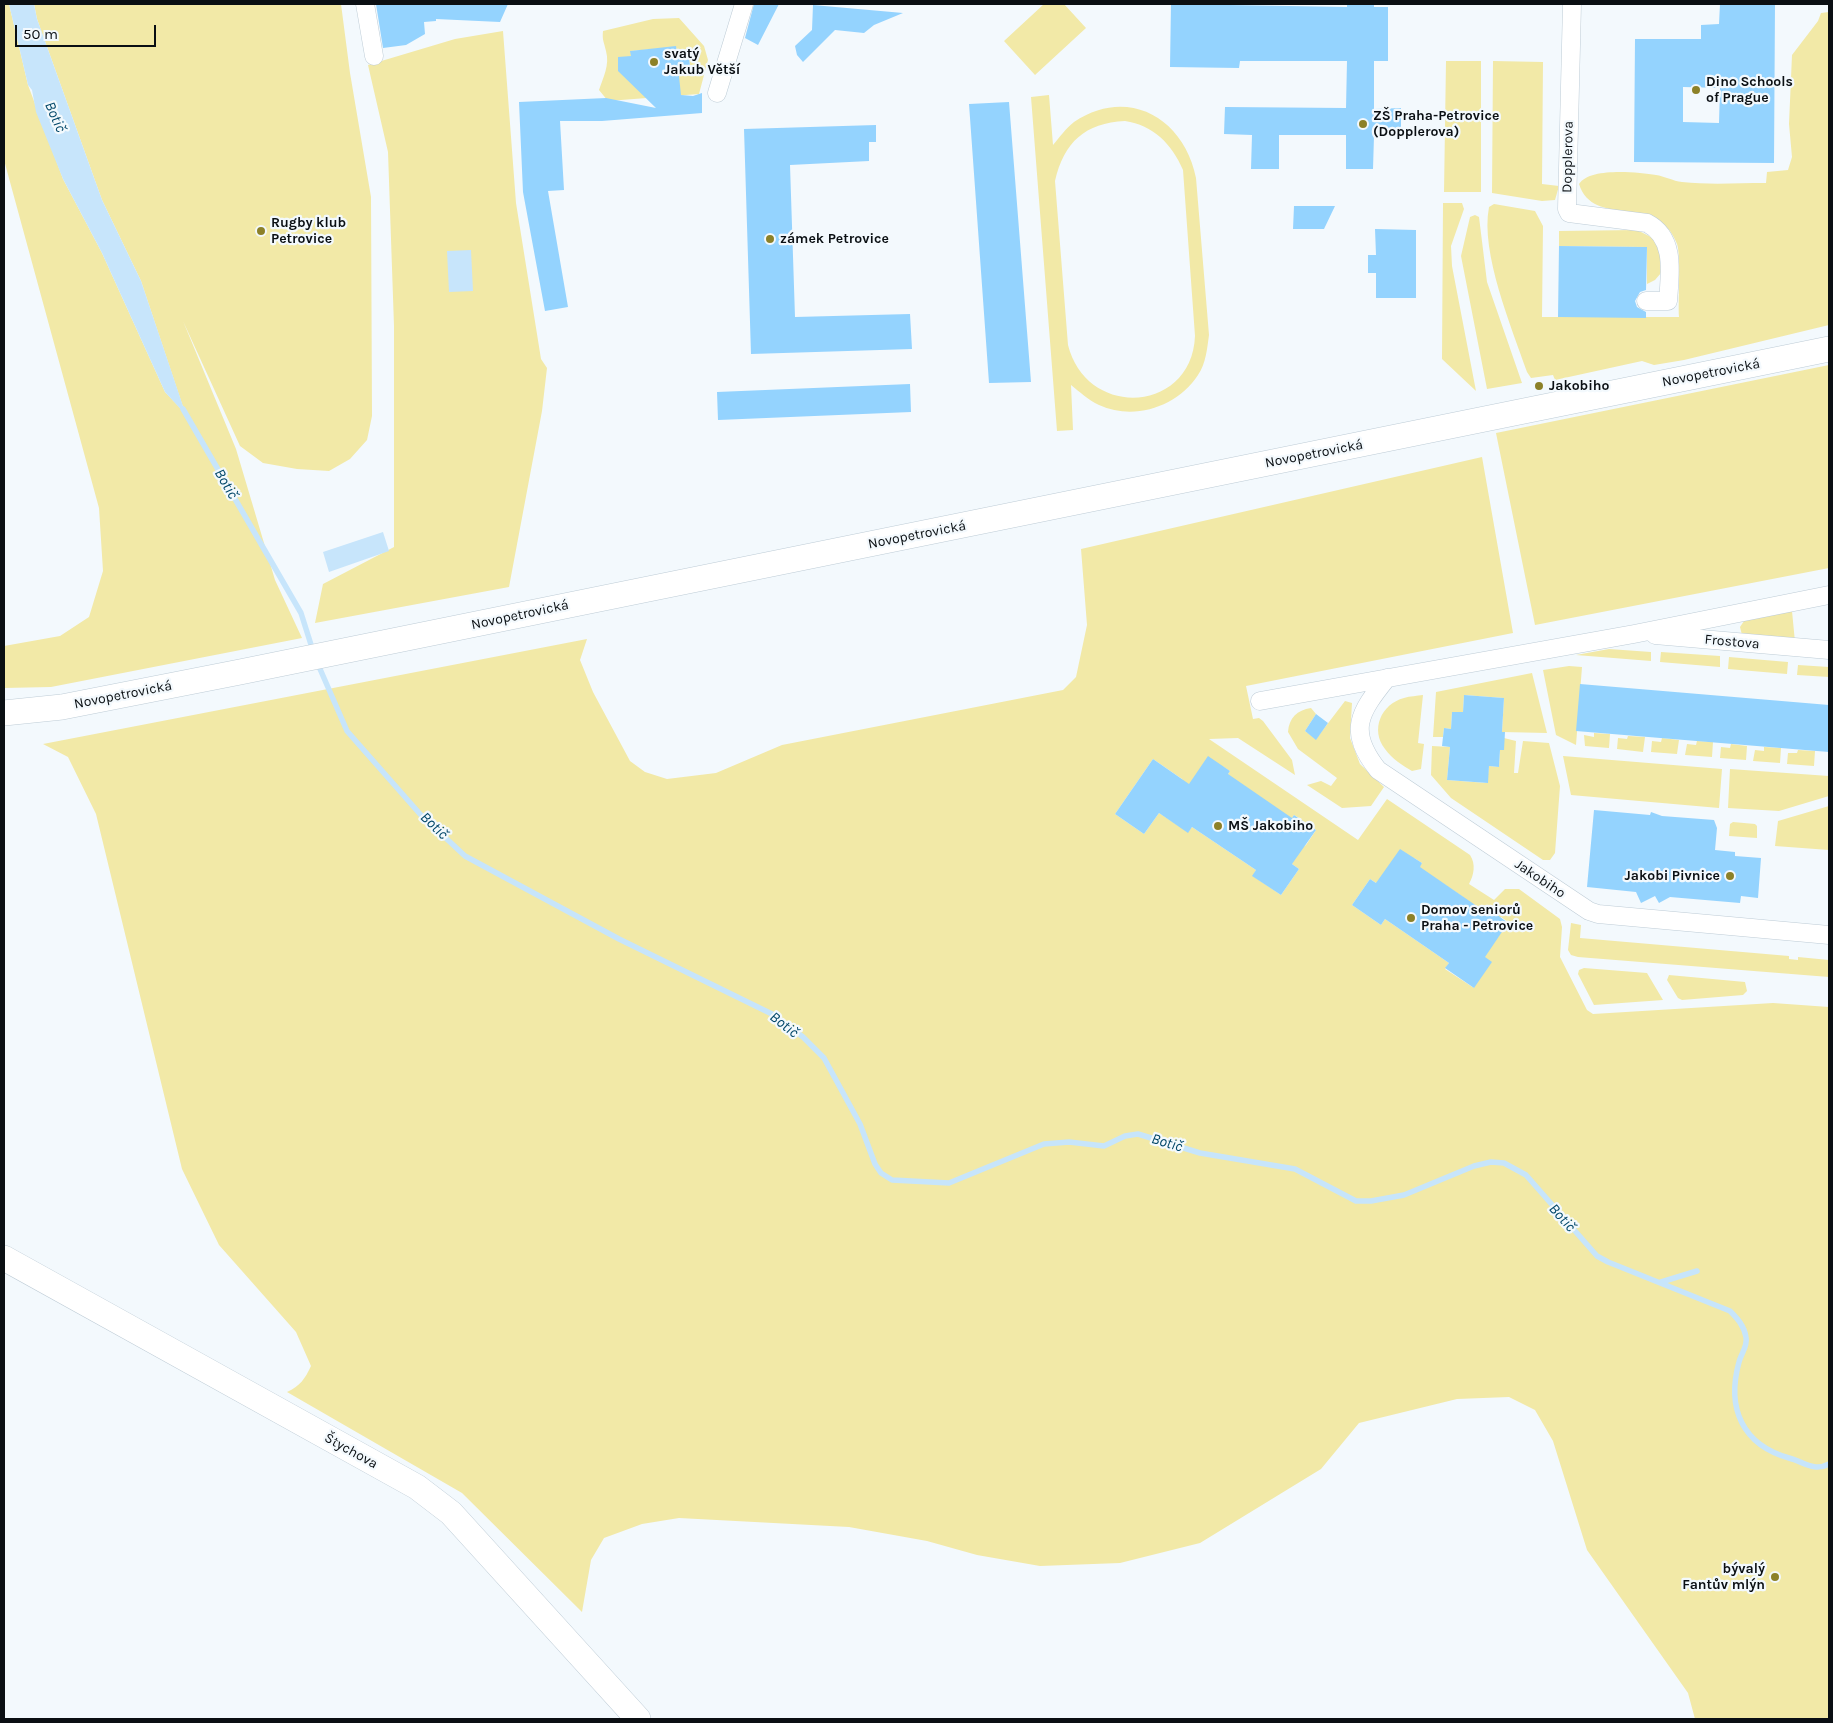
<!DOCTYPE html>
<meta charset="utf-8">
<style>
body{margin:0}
#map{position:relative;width:1833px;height:1723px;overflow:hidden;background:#f3f9fd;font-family:Karla,sans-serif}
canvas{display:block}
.frame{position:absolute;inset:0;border:5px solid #0a0f13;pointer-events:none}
.scale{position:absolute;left:15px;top:25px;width:141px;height:22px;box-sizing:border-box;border:2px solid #0a0f13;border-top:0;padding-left:6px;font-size:15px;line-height:18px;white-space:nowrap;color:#0a0f13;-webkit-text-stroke:4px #f3f9fd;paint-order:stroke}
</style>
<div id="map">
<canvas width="1833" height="1723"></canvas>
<div class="frame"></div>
<div class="scale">50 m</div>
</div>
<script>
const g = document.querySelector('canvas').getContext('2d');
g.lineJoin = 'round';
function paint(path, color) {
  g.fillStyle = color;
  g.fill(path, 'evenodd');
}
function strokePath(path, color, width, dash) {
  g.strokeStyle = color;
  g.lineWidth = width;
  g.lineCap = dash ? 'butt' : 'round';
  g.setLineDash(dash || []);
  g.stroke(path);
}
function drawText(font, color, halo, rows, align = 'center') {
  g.font = font + ' Karla,sans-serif';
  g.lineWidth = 4.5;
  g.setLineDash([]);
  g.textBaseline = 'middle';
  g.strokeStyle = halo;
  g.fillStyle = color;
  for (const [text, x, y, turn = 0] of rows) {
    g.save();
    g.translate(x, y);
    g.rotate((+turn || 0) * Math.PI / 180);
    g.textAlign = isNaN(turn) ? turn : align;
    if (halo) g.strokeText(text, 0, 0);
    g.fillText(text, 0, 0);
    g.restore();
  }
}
paint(new Path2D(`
 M4 4H9L28 85 63 179 102 253 165 392 185 413 141 281 102 200 37 19 34 4H341L350 73 371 197 372 416 367 440 350 459 329 471 297 469 263 463 240 446 183 321 236 449 275 580 302 638 51 687 4 688V646L60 636 89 617 103 571 99 508 4 160Z
 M1044 4H1064L1086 28 1035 75 1004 41Z
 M1829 12V325L1684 360 1654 365 1642 361 1555 380 1553 375 1531 378 1527 372C1512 328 1480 253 1489 207L1494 204 1535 211 1543 226 1542 317H1679C1678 303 1681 254 1677 244 1659 193 1593 229 1579 184 1590 167 1637 172 1656 175 1664 176 1673 181 1682 182 1709 185 1738 183 1766 183L1767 172 1788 170 1792 157 1789 124 1792 55 1818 21 1821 13Z
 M679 18 704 46 708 60 699 94 608 101 599 90C603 78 610 65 606 51 604 42 602 40 603 31L653 19ZM676 47 677 52H688L690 65 678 67V72L631 56V51Z
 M503 31 516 203 541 359 547 368 542 411 509 587 315 623 323 584 394 547V326L388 152 368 65 455 39Z
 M1446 61H1481V192H1444Z
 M1493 61 1543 62 1542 184 1559 186 1555 200 1542 201 1492 193Z
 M1049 95 1053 145C1060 137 1065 129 1074 122 1128 86 1184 118 1196 178L1209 335C1207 349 1206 363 1198 375 1177 407 1134 421 1099 405 1088 400 1080 392 1071 385L1073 430 1057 431 1031 97ZM1125 121C1153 125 1172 144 1183 170L1195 336C1192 413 1087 420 1068 345L1055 181C1064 142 1085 123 1125 121Z
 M1443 203H1462L1464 209 1451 246 1452 266 1476 391 1442 359Z
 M1475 215 1479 217 1487 282 1522 383 1487 389 1461 256 1470 217Z
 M1637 230 1655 239 1660 247 1661 273 1655 280 1647 284V247L1559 246V231Z
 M1829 365V568L1535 625 1496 433Z
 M1482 457 1513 633 1246 686 1253 719 1259 718 1263 721 1292 760 1295 775 1238 738 1209 739 1358 840 1387 799 1470 855C1476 864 1474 875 1469 884L1494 900 1505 889H1519L1560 919 1562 927 1560 957 1587 1010 1593 1014 1773 1003 1829 1007V1719H1695L1688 1693 1587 1550 1553 1441 1535 1410 1509 1397 1457 1399 1359 1423 1321 1469 1200 1543 1120 1563 1040 1566 977 1555 927 1541 849 1527 679 1518 642 1524 604 1538 591 1560 582 1612 462 1493 287 1392C300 1386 305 1379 311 1366L296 1332 219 1245 182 1169 96 814 68 757 43 744 587 639 580 660 593 692 630 761 645 772 667 779 716 773 782 745 1063 690 1076 677 1087 625 1081 549ZM1153 759 1182 779 1191 796 1222 766 1230 771 1207 806 1271 849 1294 815 1302 820 1306 827 1308 824 1316 830 1306 845 1285 859 1299 869 1281 895 1253 876 1256 870 1192 827 1188 832 1159 813 1144 834 1115 814ZM1414 858 1422 863 1398 898 1419 913 1441 882 1463 897 1450 917 1463 942 1487 908 1494 912 1498 920 1501 917 1508 922 1498 937 1478 952 1474 988 1445 969 1449 963 1385 919 1381 925 1352 905 1370 879 1384 888Z
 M1792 611 1795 642 1742 635 1740 627 1744 621Z
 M1609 649 1651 652V661L1576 655Z
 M1661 652 1720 656V667L1660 662Z
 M1729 657 1788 662 1787 674 1728 669Z
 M1798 665 1829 667V677L1797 675Z
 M1569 666 1582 667 1576 745 1556 735 1543 670Z
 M1532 673 1547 733 1502 732 1504 698 1464 695 1463 712H1452L1451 729 1444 728 1443 737H1433L1436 692Z
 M1423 695 1418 743 1424 744 1421 769 1412 771C1402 765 1392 759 1385 749 1370 730 1381 704 1404 698 1410 696 1417 696 1423 695Z
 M1345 701 1352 703 1350 738 1360 764 1384 787 1371 806 1342 808 1307 785 1321 781 1331 786 1337 778 1298 749 1288 732C1289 718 1297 710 1311 708L1316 714 1305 731 1316 739Z
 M1594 733 1610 734 1609 748 1585 746 1584 735 1594 737Z
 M1628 736 1645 737 1643 752 1617 749 1618 738 1627 739Z
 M1504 738 1516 741 1514 773H1518L1523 741 1549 743 1560 786 1555 853 1550 860H1543L1451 798 1431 775 1432 746 1450 747 1447 780 1487 783 1489 766 1499 767 1500 750H1504Z
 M1662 738 1679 740 1677 754 1651 752 1652 741 1661 742Z
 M1697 741 1713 742 1712 757 1685 755 1687 744 1696 745Z
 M1731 744 1747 746 1746 760 1720 758 1721 747 1730 748Z
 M1764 747 1781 748 1780 763 1753 761 1755 750 1764 751Z
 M1798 750 1815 751 1814 766 1787 764 1788 753H1797Z
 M1563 756 1722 769 1719 808 1571 795Z
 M1730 769 1829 776V796L1779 811 1728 808Z
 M1829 806V850L1775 846 1778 821Z
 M1733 822 1755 824 1757 826V838L1729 836 1730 824Z
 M1571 923 1581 925 1580 938 1789 956V959L1798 960V957L1829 960V977L1578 957 1571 955 1568 950Z
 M1584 968 1647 973 1663 1000 1594 1005 1578 974 1579 970Z
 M1669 975 1745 982 1747 991 1743 995 1682 1000 1678 998 1667 980Z`), '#f2e9a7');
paint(new Path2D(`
 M9 4H34L37 19 102 200 141 281 186 415 165 392 102 253 63 179 36 112 32 90 28 85Z
 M471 250 473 291 449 292 447 251Z
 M383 532 389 551 329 572 323 552Z`), '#c7e5fb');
strokePath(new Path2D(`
 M183 409 301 613 313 651
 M317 662 347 731 420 814 465 856 619 939 774 1015 803 1037 824 1058 860 1124 875 1164 881 1173 892 1180 949 1183 1044 1144 1069 1142 1104 1146 1125 1136 1138 1134 1200 1153 1295 1169 1356 1201H1371L1404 1195 1474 1166 1491 1162 1504 1163 1526 1175 1597 1256 1608 1262 1730 1311C1738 1319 1744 1326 1746 1337 1748 1346 1741 1354 1739 1362 1726 1409 1743 1445 1789 1458 1804 1462 1814 1472 1829 1464
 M1661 1282 1697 1271`), '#c7e5fb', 5.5);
paint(new Path2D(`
 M376 4H508L500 22 436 19V21L424 22 425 34 406 45 383 48Z
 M754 4H779L758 45 745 38Z
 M1171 4 1347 7V4H1374V7H1388V61H1374V109L1401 108V136H1374L1373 169H1346V135H1279V169H1251L1252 135 1224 134 1225 107 1346 108 1347 61H1240L1239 68 1170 67Z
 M1720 4H1775L1774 163 1634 162 1635 39H1701V25L1719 24ZM1683 87 1720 88 1719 123 1683 122Z
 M813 5 903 13 874 25 864 33 835 30 803 62 797 55 795 46 812 30Z
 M676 46 677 52 688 51 690 66 678 67 681 95 693 96 702 93V113L602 121H560L564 190 548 191 568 307 545 311 523 192 519 102 606 98 656 108 618 71V57L631 56 630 51Z
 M1009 102 1031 382 989 383 969 104Z
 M876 125V142H869V161L790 165 795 317 910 314 912 349 751 354 744 129Z
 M1294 206H1335L1324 229H1293Z
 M1375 229 1416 230V298H1376V273H1368V255H1376Z
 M1559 246 1647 247 1646 290 1640 292 1635 301 1637 307 1646 312V318L1558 317Z
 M910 384 911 412 718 420 717 392Z
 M1580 684 1829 705V752L1576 731Z
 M1464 695 1504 698 1502 732H1505L1504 750H1500L1499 767 1489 766 1488 783 1447 780 1450 747 1442 746 1444 728 1451 729 1452 712H1463Z
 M1316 714 1328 723 1316 740 1305 731Z
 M1208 756 1230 771 1228 774 1292 818 1294 815 1316 830 1292 864 1299 869 1281 895 1252 876 1256 870 1192 827 1188 833 1159 813 1144 834 1115 814 1153 759 1189 784Z
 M1594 810 1650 815 1651 812 1662 816 1714 820 1717 828 1715 850 1735 852V856L1761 858 1758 898 1741 896 1740 903 1670 897 1659 903 1655 896 1641 903 1636 892 1587 887Z
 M1400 849 1422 863 1420 867 1484 911 1487 907 1508 923 1485 957 1492 962 1474 988 1445 968 1449 963 1385 919 1381 925 1352 905 1370 879 1376 883Z`), '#94d3fe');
const street = new Path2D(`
 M365 4 374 56
 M1572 4 1567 209 1569 213 1647 223C1676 238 1670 273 1668 301H1646
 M717 93 744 4
 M1655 635 1829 650
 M1387 678C1359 713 1347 731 1378 770L1589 911 1598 914 1829 935
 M1260 701 1634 634 1829 595`);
const secondary = new Path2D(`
 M4 713 62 707 240 672 1829 349
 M4 1258 417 1487 451 1513 638 1719`);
strokePath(street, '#beccd6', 19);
strokePath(secondary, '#beccd6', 26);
strokePath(street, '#fff', 18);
strokePath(secondary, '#fff', 25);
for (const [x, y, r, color] of [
 [654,62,5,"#8c8128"],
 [1696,90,5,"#8c8128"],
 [1363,124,5,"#8c8128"],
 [261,231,5,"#8c8128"],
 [770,239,5,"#8c8128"],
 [1539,386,5,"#8c8128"],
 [1218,826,5,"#8c8128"],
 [1730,876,5,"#8c8128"],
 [1411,918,5,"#8c8128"],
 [1775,1577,5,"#8c8128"]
]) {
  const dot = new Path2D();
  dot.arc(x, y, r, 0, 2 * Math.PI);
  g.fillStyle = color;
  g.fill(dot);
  strokePath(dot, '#f3f9fd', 2);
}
drawText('bold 14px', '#0a0f13', '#f3f9fd', [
 ["svatý",664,54],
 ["Jakub Větší",664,70],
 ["Dino Schools",1706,82],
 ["of Prague",1706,98],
 ["ZŠ Praha-Petrovice",1373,116],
 ["(Dopplerova)",1373,132],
 ["Rugby klub",271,223],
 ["Petrovice",271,239],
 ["zámek Petrovice",780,239],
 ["Jakobiho",1549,386],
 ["MŠ Jakobiho",1228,826],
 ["Jakobi Pivnice",1720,876,"right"],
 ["Domov seniorů",1421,910],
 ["Praha - Petrovice",1421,926],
 ["bývalý",1765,1569,"right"],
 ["Fantův mlýn",1765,1585,"right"]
], 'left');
drawText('14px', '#0a0f13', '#f3f9fd', [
 ["Dopplerova",1568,157,-89],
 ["Novopetrovická",1711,373,-11],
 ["Novopetrovická",1314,454,-11],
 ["Novopetrovická",917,535,-11],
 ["Novopetrovická",520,615,-12],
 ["Frostova",1732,642,5],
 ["Novopetrovická",123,695,-11],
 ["Jakobiho",1540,879,34],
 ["Štychova",351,1451,29]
]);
drawText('italic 15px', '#014668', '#f3f9fd', [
 ["Botič",55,117,66],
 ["Botič",226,484,60],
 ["Botič",434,826,44],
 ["Botič",784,1025,38],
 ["Botič",1167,1143,17],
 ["Botič",1562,1218,48]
]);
</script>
